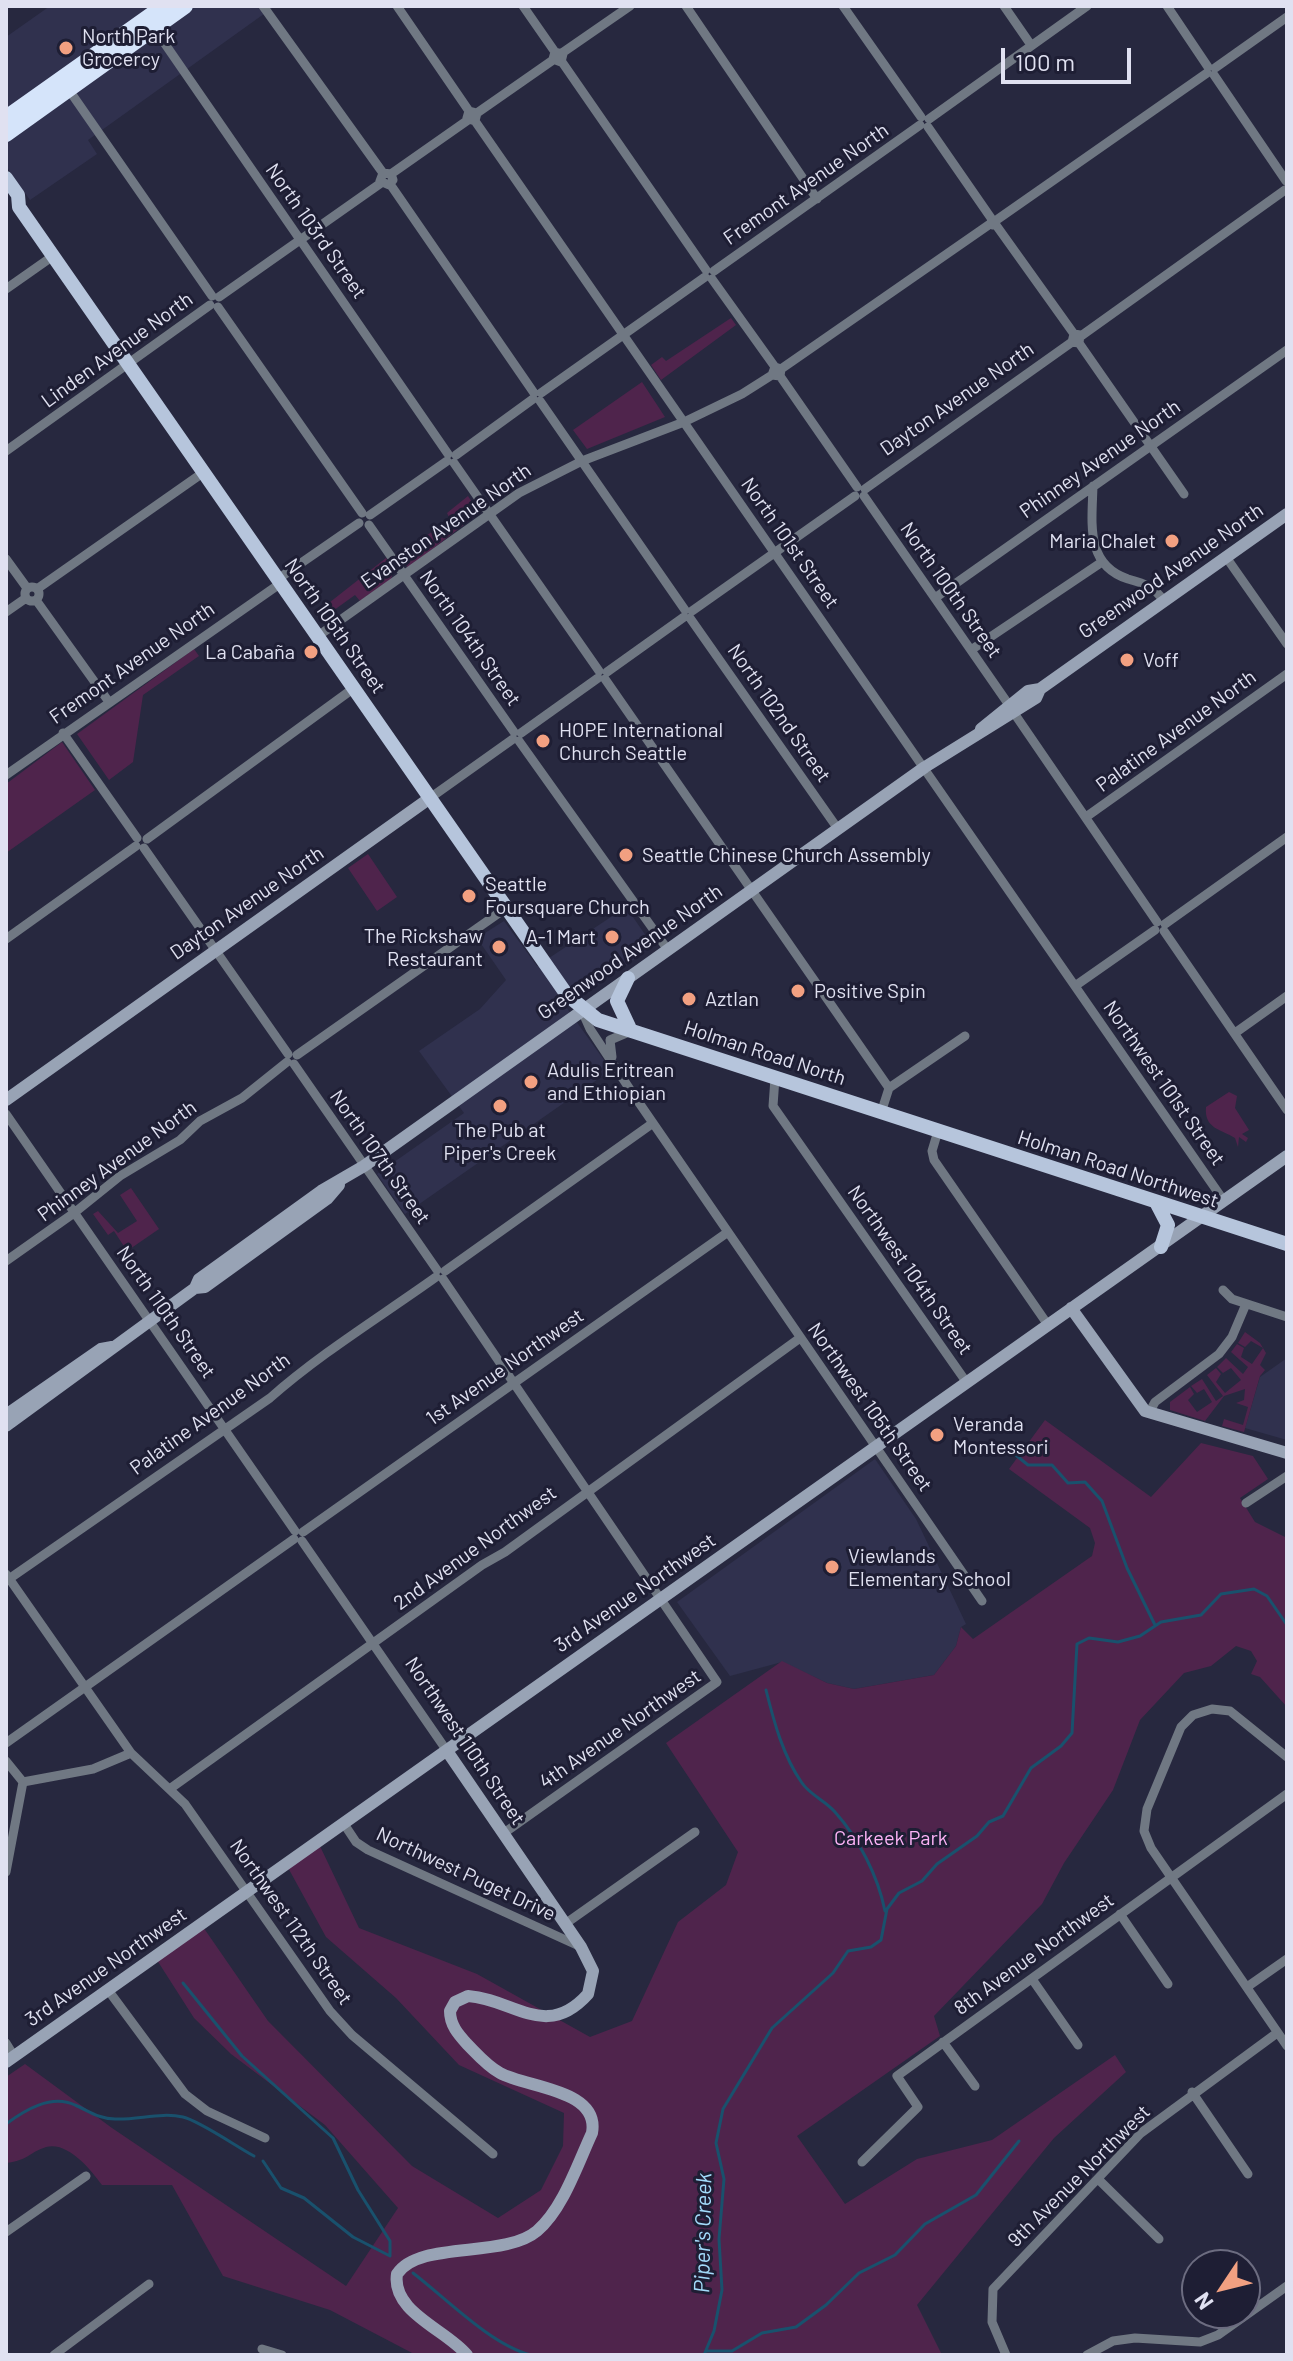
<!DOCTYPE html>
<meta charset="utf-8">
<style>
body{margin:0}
#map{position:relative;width:1293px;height:2361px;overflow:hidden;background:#27283f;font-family:Barlow,sans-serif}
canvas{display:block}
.frame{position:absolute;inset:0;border:8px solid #e0e1f1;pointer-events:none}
.north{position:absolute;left:1181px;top:2249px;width:80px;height:80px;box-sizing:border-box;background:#1e1e34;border:2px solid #6c6c80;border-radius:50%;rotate:235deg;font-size:22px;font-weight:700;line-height:32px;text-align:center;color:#e0e1f1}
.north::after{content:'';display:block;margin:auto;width:28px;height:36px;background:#f2a081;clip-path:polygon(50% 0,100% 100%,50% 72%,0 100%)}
.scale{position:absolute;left:1001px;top:48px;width:130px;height:36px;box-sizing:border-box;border:4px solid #e0e1f1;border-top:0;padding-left:10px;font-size:24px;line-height:28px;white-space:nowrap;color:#e0e1f1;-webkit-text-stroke:6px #1e1e34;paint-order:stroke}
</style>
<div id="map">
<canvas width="1293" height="2361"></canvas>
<div class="frame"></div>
<div class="north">N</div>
<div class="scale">100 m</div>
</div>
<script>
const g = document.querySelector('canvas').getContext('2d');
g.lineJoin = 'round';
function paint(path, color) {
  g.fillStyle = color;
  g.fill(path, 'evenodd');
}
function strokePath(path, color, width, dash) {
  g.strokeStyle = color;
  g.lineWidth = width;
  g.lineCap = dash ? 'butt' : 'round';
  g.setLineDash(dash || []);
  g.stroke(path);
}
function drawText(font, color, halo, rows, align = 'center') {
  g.font = font + ' Barlow,sans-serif';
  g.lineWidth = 6;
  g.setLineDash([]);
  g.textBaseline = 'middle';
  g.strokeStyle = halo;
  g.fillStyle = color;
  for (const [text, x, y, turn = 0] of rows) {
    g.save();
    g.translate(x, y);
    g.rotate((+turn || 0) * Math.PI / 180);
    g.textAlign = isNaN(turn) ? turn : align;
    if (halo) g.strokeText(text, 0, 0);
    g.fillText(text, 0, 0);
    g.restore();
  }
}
paint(new Path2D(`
 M50 6H275L88 140 97 154 30 200 6 166V37Z
 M626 907 653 946 566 1007 611 1070 405 1214 377 1174 464 1113 419 1051 480 1009 506 980 477 938 504 921 537 966Z
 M1287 1358V1440L1245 1428 1260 1377Z
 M875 1459 916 1519 966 1624 961 1627 956 1646 934 1675 854 1689 827 1683 782 1662 730 1676 677 1602Z`), '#30314e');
paint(new Path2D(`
 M731 318 736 325 661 380 651 365 662 357 666 361Z
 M642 382 665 417 587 449 573 430Z
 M468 496 479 513 408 568 399 555 450 519 447 513Z
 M386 558 394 569 391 579 360 601 355 595 330 613 325 606Z
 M194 649 199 656 143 695 133 762 109 780 77 734Z
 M62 742 95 790 6 853V784Z
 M368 854 397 897 377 911 348 868Z
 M1229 1092 1237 1096 1235 1108 1249 1130 1242 1134 1248 1138 1246 1142 1239 1137 1238 1147 1235 1138C1221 1129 1204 1129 1206 1107Z
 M131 1188 159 1229 127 1251 114 1231 108 1235 93 1214 98 1211 118 1233 137 1221 120 1195Z
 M1245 1332 1260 1343 1266 1353 1260 1365 1265 1370 1260 1376 1244 1432 1222 1426 1224 1419 1243 1425 1248 1407 1236 1403 1244 1400 1245 1389 1224 1396 1205 1421 1170 1410V1402L1190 1387 1194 1394 1188 1400 1197 1412 1212 1402 1204 1389 1197 1393 1191 1386 1202 1379 1216 1401 1223 1396 1207 1375 1216 1368 1221 1374 1216 1382 1225 1393 1241 1380 1231 1368 1223 1373 1217 1367 1226 1358 1243 1374 1248 1367 1231 1352 1237 1344 1244 1348 1241 1357 1252 1364 1263 1348 1251 1341 1245 1347 1238 1343Z
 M1045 1420 1151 1497 1201 1443 1253 1456 1268 1479 1240 1498 1255 1522 1287 1538V1707L1260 1677 1251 1674 1257 1661 1251 1651 1236 1646 1211 1666 1184 1673 1140 1720 1113 1790 1064 1863 1042 1904 934 2016 940 2036 797 2136 845 2204 917 2159 992 2140 1115 2055 1126 2072 1054 2138 917 2305 942 2355H416L330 2310 223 2276 172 2185H102C91 2170 68 2141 46 2147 28 2153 29 2160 6 2163V2077L25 2064 112 2128 346 2286 398 2208 325 2125 231 2054 194 2018 155 1957 201 1924 268 2021 412 2166 498 2218 541 2190 563 2146 564 2113 459 2065 396 1998 326 1937 286 1864 318 1842 359 1928 477 1974 590 2037 632 2021 678 1922 726 1885 738 1852 666 1743 782 1661 827 1683 854 1689 934 1675 956 1646 961 1627 973 1639 1092 1556 1095 1543 1090 1528 1009 1469Z`), '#4f244c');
strokePath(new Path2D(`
 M1012 1452 1028 1465H1052L1068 1483 1085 1482 1102 1501 1127 1568 1155 1625
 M766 1690C774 1722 783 1756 802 1783 810 1795 826 1801 835 1812 859 1839 878 1876 885 1911
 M183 1983 242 2056 333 2138 358 2190 390 2241V2256L353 2237 304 2198 281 2188 263 2161
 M6 2124C25 2110 51 2094 75 2105 89 2111 99 2119 115 2119 138 2120 161 2112 183 2117 200 2121 237 2147 254 2156
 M413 2273C447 2299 491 2345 531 2355
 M707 2351H732L762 2333 796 2327 826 2305 859 2273 895 2255 925 2224 976 2195 1019 2141
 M704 2355 714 2331 722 2290 719 2239 724 2179 716 2143 723 2109 772 2028 833 1973 848 1951 871 1947 881 1940 887 1909 899 1893 922 1881 937 1864 977 1836 989 1822 1003 1816 1031 1768 1061 1746 1072 1733 1077 1644 1089 1638 1118 1642 1140 1636 1161 1622 1201 1615 1221 1594 1254 1589 1267 1596 1287 1625`), '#19516d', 3);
strokePath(new Path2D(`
 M263 6 383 173 391 174 393 180 389 185 380 181 383 173
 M397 6 469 111 477 113 475 121 467 118 469 111
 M523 6 555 52 563 54 561 62 553 59 555 52
 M686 6 817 199
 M843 6 921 117
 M1004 6 1031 45
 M1167 6 1208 67
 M154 28 448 454
 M562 53 630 6
 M562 62 706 270
 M1215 68 1287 17
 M1214 75 1286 181
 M69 90 212 296
 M477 113 553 60
 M929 119 1087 6
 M475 121 1224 1201
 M928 127 991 218 993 225
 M391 174 468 120
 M390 184 534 393
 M998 219 1207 73
 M996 225 1074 334 1080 335 1079 343 1072 342 1074 334
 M714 271 920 125
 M712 279 775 367 781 369 780 376 772 375 775 367
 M6 289 53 256
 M219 297 381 183
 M218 307 362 513
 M1081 336 1285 190
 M1079 343 1184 494
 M781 369 990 224
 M780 376 857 487
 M541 393 705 277
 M540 401 685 610
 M6 451 210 305
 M456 455 533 399
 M454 463 599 671
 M1093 486C1092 523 1085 565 1128 579 1146 584 1153 586 1164 601
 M865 489 1072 342
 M864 496 1009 705
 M370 515 447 461
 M369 525 514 732
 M1226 557 1287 644
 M6 559 27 588
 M278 579 359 523
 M25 594a7 7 0 1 1 14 0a7 7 0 1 1-14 0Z
 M37 589 204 472
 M935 598 1287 350
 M36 600 109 702
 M692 611 855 496
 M6 612 26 598
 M690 618 838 829
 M318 636 519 493 582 461 684 422 742 394 772 375
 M971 650 1102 562
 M607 672 684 617
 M605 679 889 1088 881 1113
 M1014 713 1157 922
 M63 733 137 838
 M521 733 598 678
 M519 741 668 950
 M6 775 281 583
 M430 798 513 739
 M1086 817 1287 674
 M147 839 354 688
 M144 848 288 1054
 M1165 924 1287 837
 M1164 931 1287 1110
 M6 939 136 846
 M1075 986 1155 930
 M582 1011 590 1029 633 1094 982 1601
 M1235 1033 1287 996
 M297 1055 506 908
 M612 1057 610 1040 631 1031
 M294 1064 437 1270
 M775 1078 773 1106 967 1383
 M889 1088 965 1036
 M6 1114 295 1531
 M938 1131 932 1151 934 1160 1048 1325
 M6 1261 74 1213 120 1176 180 1140 200 1121 242 1098 287 1062
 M445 1271 653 1123
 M443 1279 717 1682 504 1833
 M1223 1290 1232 1299 1287 1317
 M1149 1413 1155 1402 1219 1354 1232 1337 1246 1304
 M1246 1503 1287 1476
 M303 1532 728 1232
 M302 1541 447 1751
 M6 1574 131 1753 185 1804 330 2011 352 2035 493 2154
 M6 1581 270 1398C321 1353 380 1317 436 1277
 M6 1743 294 1539
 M1287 1757 1230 1711 1212 1709 1193 1715 1181 1727 1147 1809 1144 1831 1151 1848 1287 2046
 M6 1761 23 1782
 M23 1782 93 1769 131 1753
 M171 1788 482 1565 505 1552 800 1338
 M344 1824 356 1842 368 1850 579 1946
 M6 1872 23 1782
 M1120 1914 1168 1984
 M565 1924 695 1832
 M1032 1979 1078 2045
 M1247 1987 1287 1959
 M108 1990 185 2094 207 2111 265 2138
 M943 2042 975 2086
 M6 2043 14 2056
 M1192 2092 1248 2174
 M862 2162 918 2107 897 2076 1287 1794
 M1098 2179 1159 2239
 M6 2232 86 2176
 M262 2349 282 2355
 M54 2355 149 2284
 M1006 2355 992 2322 993 2289 1141 2133 1277 2033
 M1087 2355 1113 2341 1135 2338 1200 2342 1218 2335 1287 2286`), '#707883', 9);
strokePath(new Path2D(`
 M981 729 1028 691 1040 689
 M6 1100 430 798
 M195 1288 199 1279 321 1191 364 1166 925 767 1036 698 1040 689 1287 514
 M1071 1308 1145 1411 1287 1453
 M6 1415 101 1349 112 1347
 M6 1426 195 1288 205 1287 327 1199 339 1185
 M447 1751 581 1947 593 1971 588 1994C546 2041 514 1999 468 1996L455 2002 450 2011C450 2025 458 2034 467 2044 477 2054 487 2066 500 2073 527 2088 600 2089 592 2133 578 2163 563 2209 537 2231 504 2259 419 2240 397 2274 391 2312 447 2330 467 2355
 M6 2062 1287 1156`), '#98a3b5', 12);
strokePath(new Path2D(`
 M6 178 18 195 19 207 567 995 598 1020 1287 1244
 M628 978 617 1001 631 1031
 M1156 1202 1168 1225 1161 1247`), '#b6c5dc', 14);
strokePath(new Path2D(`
 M6 118 164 6
 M6 134 185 6`), '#d5e4fa', 16);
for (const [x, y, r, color] of [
 [66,48,8,"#f2a081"],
 [1172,541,8,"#f2a081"],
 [311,652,8,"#f2a081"],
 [1127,660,8,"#f2a081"],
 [543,741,8,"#f2a081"],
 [626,855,8,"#f2a081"],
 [469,896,8,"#f2a081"],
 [612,937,8,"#f2a081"],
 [499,947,8,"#f2a081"],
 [798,991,8,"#f2a081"],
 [689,999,8,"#f2a081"],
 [531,1082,8,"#f2a081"],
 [500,1106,8,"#f2a081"],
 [937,1435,8,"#f2a081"],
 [832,1567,8,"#f2a081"]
]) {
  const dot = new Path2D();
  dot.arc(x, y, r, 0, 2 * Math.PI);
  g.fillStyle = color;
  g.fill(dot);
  strokePath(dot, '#1e1e34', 3);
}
drawText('20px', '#e0e1f1', '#1e1e34', [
 ["North Park",82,36],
 ["Grocercy",82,59],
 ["Maria Chalet",1156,541,"right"],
 ["La Cabaña",295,652,"right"],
 ["Voff",1143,660],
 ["HOPE International",559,730],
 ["Church Seattle",559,753],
 ["Seattle Chinese Church Assembly",642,855],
 ["Seattle",485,884],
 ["Foursquare Church",485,907],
 ["The Rickshaw",483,936,"right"],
 ["Restaurant",483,959,"right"],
 ["A-1 Mart",596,937,"right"],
 ["Positive Spin",814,991],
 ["Aztlan",705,999],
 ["Adulis Eritrean",547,1070],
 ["and Ethiopian",547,1093],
 ["The Pub at",500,1130,"center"],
 ["Piper's Creek",500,1153,"center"],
 ["Veranda",953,1424],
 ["Montessori",953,1447],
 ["Viewlands",848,1556],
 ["Elementary School",848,1579]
], 'left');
drawText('20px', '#e0e1f1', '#1e1e34', [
 ["Fremont Avenue North",806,184,-35],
 ["North 103rd Street",316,231,55],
 ["Linden Avenue North",117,350,-36],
 ["Dayton Avenue North",957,399,-35],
 ["Phinney Avenue North",1100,459,-35],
 ["Evanston Avenue North",446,526,-35],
 ["North 101st Street",790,543,55],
 ["Greenwood Avenue North",1171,571,-35],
 ["North 100th Street",951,590,55],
 ["North 105th Street",335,626,55],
 ["North 104th Street",470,638,55],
 ["Fremont Avenue North",132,663,-35],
 ["North 102nd Street",779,713,55],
 ["Palatine Avenue North",1176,731,-36],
 ["Dayton Avenue North",247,903,-35],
 ["Greenwood Avenue North",630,952,-35],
 ["Holman Road North",765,1053,18],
 ["Northwest 101st Street",1164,1083,55],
 ["North 107th Street",380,1157,55],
 ["Phinney Avenue North",117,1161,-36],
 ["Holman Road Northwest",1118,1169,18],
 ["Northwest 104th Street",910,1270,55],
 ["North 110th Street",166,1312,55],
 ["1st Avenue Northwest",505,1367,-35],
 ["Northwest 105th Street",870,1407,55],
 ["Palatine Avenue North",210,1414,-36],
 ["2nd Avenue Northwest",475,1548,-36],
 ["3rd Avenue Northwest",635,1593,-35],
 ["4th Avenue Northwest",620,1729,-35],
 ["Northwest 110th Street",465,1741,56],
 ["Northwest Puget Drive",466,1874,25],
 ["Northwest 112th Street",291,1922,55],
 ["8th Avenue Northwest",1034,1954,-36],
 ["3rd Avenue Northwest",106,1967,-35],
 ["9th Avenue Northwest",1079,2176,-45]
]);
drawText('20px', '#fdb3f7', '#1e1e34', [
 ["Carkeek Park",891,1838]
]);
drawText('italic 22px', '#a3dbfb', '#1e1e34', [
 ["Piper's Creek",703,2233,-89]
]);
</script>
